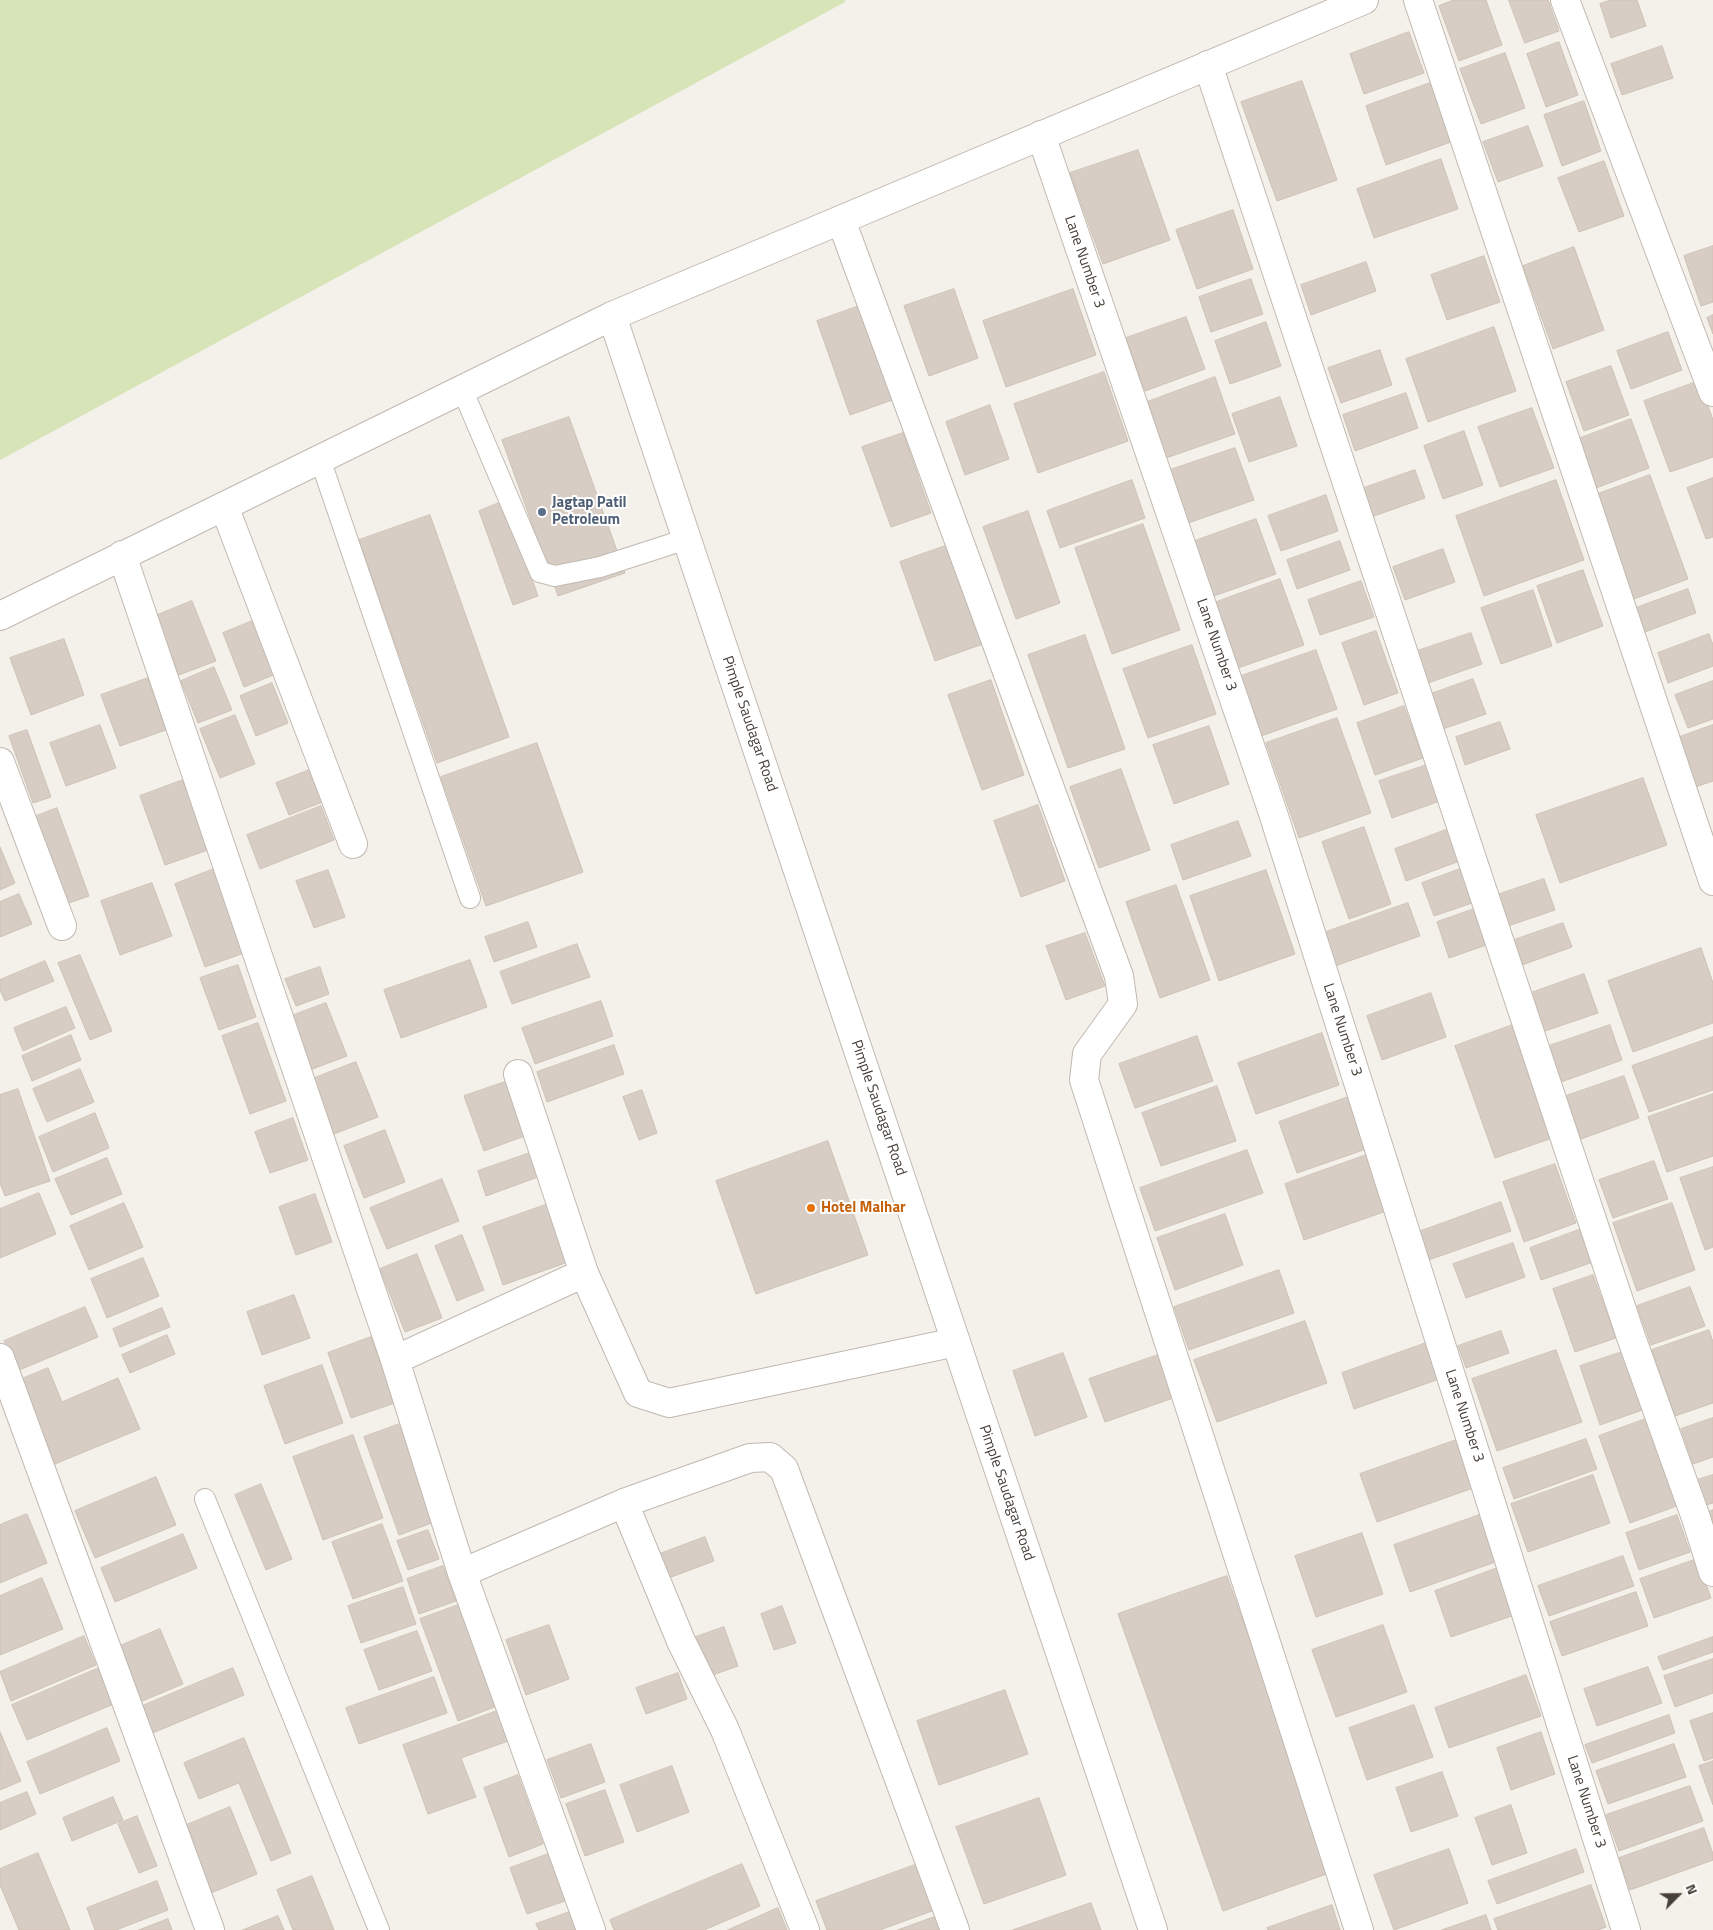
<!DOCTYPE html>
<style>
body{margin:0}
#map{position:relative;width:1713px;height:1930px;overflow:hidden;background:#f4f0ea;font-family:"Titillium Web",sans-serif}
canvas{display:block}
.north{position:absolute;left:1653px;top:1870px;width:50px;height:50px;-webkit-text-stroke:4px #fff;paint-order:stroke;rotate:67deg;font-size:14px;font-weight:700;line-height:20px;text-align:center;color:#474039}
.north::after{content:'';display:block;margin:auto;width:18px;height:22px;background:#474039;clip-path:polygon(50% 0,100% 100%,50% 72%,0 100%)}
</style>
<div id="map">
<canvas width="1713" height="1930"></canvas>
<div class="north">N</div>
</div>
<script>
const g = document.querySelector('canvas').getContext('2d');
g.lineJoin = 'round';
function paint(path, color) {
  g.fillStyle = color;
  g.fill(path, 'evenodd');
}
function strokePath(path, color, width, dash) {
  g.strokeStyle = color;
  g.lineWidth = width;
  g.lineCap = dash ? 'butt' : 'round';
  g.setLineDash(dash || []);
  g.stroke(path);
}
function drawText(font, color, halo, rows, align = 'center') {
  g.font = font + ' "Titillium Web",sans-serif';
  g.lineWidth = 4;
  g.setLineDash([]);
  g.textBaseline = 'middle';
  g.strokeStyle = halo;
  g.fillStyle = color;
  for (const [text, x, y, turn = 0] of rows) {
    g.save();
    g.translate(x, y);
    g.rotate((+turn || 0) * Math.PI / 180);
    g.textAlign = isNaN(turn) ? turn : align;
    if (halo) g.strokeText(text, 0, 0);
    g.fillText(text, 0, 0);
    g.restore();
  }
}
paint(new Path2D(`
 M0 0H845V2L0 460Z`), '#d6e4b7');
const building = new Path2D(`
 M1454 0H1486L1502 45 1459 61 1439 6Z
 M1509 0H1548L1559 31 1525 43Z
 M1611 0H1637L1646 26 1611 38 1600 4Z
 M1409 32 1424 73 1364 94 1350 54Z
 M1559 42 1578 95 1546 107 1527 54Z
 M1662 46 1673 78 1622 95 1611 64Z
 M1505 53 1525 108 1481 124 1460 69Z
 M1302 81 1337 180 1277 201 1241 102Z
 M1433 82 1454 141 1386 165 1366 106Z
 M1584 101 1601 151 1562 166 1544 115Z
 M1528 126 1543 166 1498 182 1483 142Z
 M1138 150 1170 240 1103 264 1070 173Z
 M1441 159 1458 209 1374 238 1357 189Z
 M1604 161 1624 216 1579 232 1558 178Z
 M1233 210 1253 269 1197 289 1176 230Z
 M1713 246V302L1701 306 1684 256Z
 M1574 247 1604 330 1553 349 1523 266Z
 M1484 256 1500 302 1447 320 1431 275Z
 M1366 262 1376 291 1311 315 1301 285Z
 M1251 279 1263 314 1211 332 1199 297Z
 M954 289 978 358 929 376 904 306Z
 M1073 289 1096 355 1006 387 983 321Z
 M862 305 895 399 850 415 817 321Z
 M1713 315V334L1707 318Z
 M1186 317 1205 369 1145 391 1126 338Z
 M1266 322 1281 366 1230 384 1215 341Z
 M1494 327 1516 391 1428 422 1406 359Z
 M1668 332 1682 370 1631 389 1617 351Z
 M1380 350 1392 385 1341 403 1328 368Z
 M1611 366 1629 415 1584 431 1566 382Z
 M1104 372 1128 441 1038 473 1014 404Z
 M1215 377 1235 434 1166 458 1147 402Z
 M1699 381 1713 420V457L1670 472 1644 401Z
 M1406 393 1418 428 1355 451 1343 415Z
 M1280 397 1297 446 1249 462 1232 414Z
 M990 405 1009 459 965 475 946 422Z
 M1532 408 1554 468 1500 487 1478 427Z
 M569 417 625 573 558 596 502 440Z
 M1631 419 1649 468 1596 488 1578 439Z
 M1464 431 1483 485 1443 499 1424 446Z
 M903 433 931 513 891 527 862 447Z
 M1235 448 1254 500 1188 523 1170 470Z
 M1415 470 1425 498 1371 517 1361 489Z
 M1650 475 1688 579 1634 599 1595 495Z
 M1713 478V537L1706 539 1687 488Z
 M1132 480 1145 518 1060 548 1047 511Z
 M1556 480 1584 560 1484 596 1456 516Z
 M1326 495 1338 531 1281 551 1268 516Z
 M504 501 538 596 513 605 479 511Z
 M1028 511 1060 603 1016 619 983 527Z
 M430 515 509 737 437 763 359 540Z
 M1256 519 1276 574 1211 597 1192 542Z
 M1143 524 1180 630 1112 654 1075 548Z
 M1340 541 1350 570 1297 589 1287 560Z
 M948 545 983 644 935 661 900 562Z
 M1443 549 1455 582 1405 600 1393 567Z
 M1583 570 1603 626 1557 643 1537 586Z
 M1280 579 1304 645 1235 669 1211 604Z
 M1361 581 1374 617 1320 635 1308 600Z
 M1688 589 1696 613 1642 633 1633 609Z
 M1533 590 1552 646 1501 664 1481 608Z
 M192 601 216 661 179 675 155 616Z
 M262 617 283 671 244 687 223 633Z
 M1376 631 1398 693 1364 705 1342 643Z
 M1471 633 1482 664 1425 684 1414 652Z
 M1709 634 1713 645V666L1668 683 1658 653Z
 M1085 635 1125 749 1068 768 1028 655Z
 M64 639 84 695 31 715 10 658Z
 M1192 645 1216 714 1148 738 1123 669Z
 M1316 650 1337 709 1261 736 1241 676Z
 M214 667 232 710 198 723 181 681Z
 M148 678 166 730 120 746 101 695Z
 M1473 679 1486 714 1440 730 1428 695Z
 M991 680 1024 775 982 790 948 695Z
 M1713 681V719L1688 728 1675 695Z
 M272 683 288 723 256 736 240 696Z
 M1404 706 1423 758 1375 775 1357 723Z
 M235 715 255 764 220 778 200 729Z
 M1337 718 1371 813 1299 838 1266 743Z
 M1500 722 1510 749 1465 765 1456 737Z
 M100 725 116 768 66 786 50 743Z
 M1713 725V781L1692 788 1674 739Z
 M1209 726 1229 784 1174 804 1153 745Z
 M27 730 51 797 33 803 9 736Z
 M537 743 583 872 486 906 441 777Z
 M1427 765 1440 801 1392 818 1379 781Z
 M312 769 325 801 289 815 276 783Z
 M1121 769 1150 850 1099 868 1070 787Z
 M1643 778 1667 845 1560 883 1536 815Z
 M183 780 208 850 165 865 140 796Z
 M1038 805 1065 881 1021 897 994 821Z
 M321 806 334 840 260 869 247 835Z
 M57 808 89 896 66 904 34 817Z
 M1238 821 1251 856 1183 880 1171 845Z
 M1364 827 1391 904 1349 919 1322 842Z
 M1454 827 1465 859 1406 881 1395 849Z
 M0 847 15 883 0 890Z
 M1463 868 1475 902 1434 916 1422 883Z
 M214 869 244 953 205 967 175 884Z
 M328 870 345 917 314 928 296 881Z
 M1266 870 1295 954 1219 981 1190 896Z
 M1544 879 1555 910 1508 926 1497 895Z
 M152 883 172 936 120 955 101 901Z
 M1176 885 1210 980 1160 998 1126 902Z
 M19 894 32 924 0 937V902Z
 M1408 903 1420 936 1335 966 1323 933Z
 M1480 907 1492 943 1449 958 1437 922Z
 M528 922 537 947 494 962 485 937Z
 M1563 923 1572 947 1522 965 1514 940Z
 M1085 933 1105 986 1066 1000 1046 946Z
 M577 944 590 977 512 1004 500 972Z
 M1701 948 1713 983V1023L1633 1052 1608 981Z
 M80 955 112 1031 90 1040 58 963Z
 M470 960 487 1007 401 1038 384 990Z
 M45 961 54 981 5 1001 0 990V980Z
 M238 965 256 1017 219 1030 200 978Z
 M320 967 329 994 296 1006 285 979Z
 M1584 974 1598 1013 1542 1032 1528 994Z
 M1431 993 1446 1037 1382 1060 1367 1016Z
 M601 1001 613 1036 535 1064 522 1028Z
 M326 1003 347 1056 307 1071 286 1018Z
 M66 1007 75 1028 23 1051 14 1028Z
 M258 1023 286 1101 250 1114 222 1036Z
 M1518 1023 1558 1136 1495 1158 1455 1046Z
 M1610 1025 1622 1060 1561 1082 1549 1046Z
 M1322 1033 1339 1085 1256 1114 1238 1063Z
 M71 1035 81 1060 32 1081 22 1056Z
 M1197 1036 1213 1081 1135 1108 1119 1064Z
 M1713 1037V1090L1649 1112 1632 1066Z
 M614 1045 624 1074 547 1102 537 1072Z
 M356 1062 378 1117 334 1134 312 1079Z
 M80 1069 94 1102 47 1122 33 1089Z
 M1624 1076 1639 1118 1581 1139 1566 1096Z
 M511 1080 530 1134 484 1151 464 1096Z
 M1217 1086 1236 1141 1161 1166 1142 1113Z
 M18 1089 50 1181 5 1196 0 1183V1095Z
 M642 1090 657 1133 639 1140 623 1097Z
 M1713 1094V1156L1667 1172 1648 1117Z
 M1351 1096 1369 1148 1297 1173 1279 1122Z
 M95 1113 109 1148 53 1172 39 1137Z
 M293 1118 308 1160 270 1173 255 1132Z
 M385 1130 405 1182 364 1198 344 1146Z
 M828 1141 868 1255 756 1294 716 1181Z
 M1247 1150 1263 1193 1155 1231 1140 1188Z
 M530 1153 538 1177 486 1196 478 1171Z
 M1372 1153 1392 1209 1304 1240 1285 1184Z
 M107 1158 122 1194 71 1215 55 1179Z
 M1654 1161 1668 1199 1613 1218 1599 1180Z
 M1555 1164 1576 1223 1524 1242 1503 1182Z
 M1713 1167V1247L1705 1250 1680 1178Z
 M442 1179 459 1221 387 1249 370 1208Z
 M39 1193 56 1234 0 1258V1209Z
 M315 1194 332 1242 296 1255 279 1207Z
 M1501 1202 1511 1231 1423 1262 1413 1234Z
 M124 1203 143 1247 89 1270 70 1226Z
 M551 1203 571 1261 503 1285 483 1227Z
 M1672 1203 1695 1270 1637 1291 1613 1223Z
 M1225 1214 1243 1265 1175 1290 1157 1238Z
 M1584 1228 1596 1261 1541 1280 1530 1248Z
 M462 1235 484 1290 457 1301 435 1246Z
 M1513 1243 1525 1277 1466 1298 1453 1264Z
 M417 1254 442 1318 405 1332 380 1269Z
 M143 1258 159 1296 107 1318 91 1279Z
 M1279 1270 1294 1313 1189 1350 1174 1307Z
 M1593 1275 1616 1338 1575 1352 1553 1289Z
 M1690 1287 1705 1326 1651 1345 1637 1306Z
 M294 1295 310 1338 262 1355 247 1312Z
 M85 1307 98 1337 17 1371 4 1341Z
 M162 1308 170 1327 120 1347 113 1329Z
 M1305 1321 1327 1383 1217 1422 1194 1360Z
 M1709 1330 1713 1342V1403L1675 1416 1652 1350Z
 M1501 1331 1509 1353 1466 1368 1458 1346Z
 M167 1335 175 1354 130 1373 122 1355Z
 M371 1337 395 1403 351 1418 328 1353Z
 M1429 1342 1442 1378 1354 1409 1342 1373Z
 M1556 1350 1582 1422 1497 1451 1472 1379Z
 M1628 1350 1648 1408 1600 1425 1580 1366Z
 M1063 1353 1087 1417 1035 1436 1013 1371Z
 M1161 1354 1176 1397 1105 1422 1089 1379Z
 M322 1365 343 1423 285 1444 264 1386Z
 M48 1368 62 1402 118 1378 140 1429 45 1468 10 1384Z
 M1654 1416 1685 1503 1630 1523 1599 1436Z
 M1713 1418V1457L1693 1464 1681 1429Z
 M405 1422 440 1520 399 1535 364 1437Z
 M353 1435 383 1518 323 1540 293 1457Z
 M1462 1438 1479 1486 1377 1522 1360 1474Z
 M1586 1439 1597 1469 1514 1499 1503 1468Z
 M1593 1475 1610 1523 1528 1552 1511 1504Z
 M1713 1475V1503L1706 1505 1697 1480Z
 M156 1477 176 1525 95 1558 75 1511Z
 M261 1484 292 1559 266 1570 235 1495Z
 M1713 1510V1532L1706 1513Z
 M1491 1511 1507 1558 1410 1592 1394 1545Z
 M27 1514 47 1563 0 1583V1525Z
 M1677 1515 1690 1552 1639 1570 1626 1533Z
 M382 1524 403 1581 353 1599 332 1542Z
 M428 1530 439 1559 408 1570 397 1541Z
 M1362 1533 1383 1594 1316 1617 1295 1556Z
 M183 1534 197 1568 115 1602 101 1568Z
 M705 1537 714 1561 666 1579 657 1555Z
 M1623 1556 1634 1586 1549 1616 1538 1586Z
 M1697 1559 1711 1598 1654 1618 1640 1579Z
 M443 1566 456 1601 419 1614 407 1579Z
 M1503 1566 1520 1613 1451 1637 1435 1591Z
 M1227 1576 1332 1872 1223 1911 1118 1614Z
 M42 1578 63 1629 0 1655V1596Z
 M403 1587 416 1624 361 1643 348 1606Z
 M1636 1592 1648 1626 1562 1656 1550 1622Z
 M461 1604 497 1706 458 1721 420 1619Z
 M782 1606 796 1643 774 1650 761 1614Z
 M549 1625 569 1679 526 1695 506 1640Z
 M1383 1625 1407 1692 1336 1717 1312 1650Z
 M724 1627 738 1666 707 1677 693 1638Z
 M160 1629 183 1684 135 1704 113 1649Z
 M417 1631 432 1671 379 1690 364 1650Z
 M84 1636 96 1665 11 1701 0 1672Z
 M1713 1637V1652L1663 1670 1658 1657Z
 M1713 1659V1693L1675 1707 1664 1676Z
 M1648 1667 1662 1703 1597 1726 1584 1689Z
 M99 1668 114 1704 27 1740 12 1705Z
 M233 1668 244 1695 150 1734 140 1707Z
 M678 1673 687 1699 646 1714 636 1688Z
 M1526 1675 1541 1716 1449 1748 1435 1708Z
 M434 1677 447 1713 359 1744 346 1708Z
 M1005 1690 1028 1754 939 1785 917 1721Z
 M1414 1705 1433 1757 1367 1780 1349 1728Z
 M500 1710 511 1740 461 1758 476 1797 428 1814 403 1745Z
 M1713 1713V1758L1704 1761 1690 1721Z
 M1669 1715 1675 1733 1592 1763 1585 1745Z
 M107 1728 120 1761 40 1794 27 1762Z
 M0 1732 21 1781 0 1790Z
 M1541 1732 1555 1774 1511 1790 1497 1748Z
 M244 1738 291 1853 271 1861 239 1783 199 1799 184 1763Z
 M591 1744 605 1782 561 1798 547 1760Z
 M1674 1744 1686 1777 1608 1804 1596 1771Z
 M1713 1761V1805L1699 1766Z
 M672 1766 689 1812 637 1832 620 1785Z
 M1442 1772 1458 1816 1411 1832 1396 1788Z
 M518 1775 543 1844 509 1857 484 1788Z
 M1690 1786 1703 1821 1619 1851 1606 1815Z
 M605 1790 624 1842 585 1856 566 1804Z
 M27 1792 36 1814 0 1830V1803Z
 M113 1797 123 1820 72 1841 63 1818Z
 M1039 1798 1066 1875 984 1904 956 1827Z
 M1511 1805 1527 1853 1492 1865 1475 1818Z
 M230 1807 257 1874 211 1893 184 1826Z
 M137 1816 157 1866 139 1873 118 1824Z
 M1704 1828 1713 1854V1860L1630 1890 1619 1858Z
 M1449 1849 1468 1903 1394 1930 1374 1875Z
 M1576 1849 1584 1872 1497 1904 1488 1881Z
 M554 1852 571 1899 527 1914 510 1868Z
 M38 1853 70 1930H19L0 1885V1869Z
 M923 1862 940 1908 880 1930H827L816 1901Z
 M742 1864 760 1906 704 1930H614L610 1920Z
 M312 1876 334 1930H293L277 1890Z
 M157 1881 168 1910 116 1930H95L87 1908Z
 M1591 1885 1606 1927 1598 1930H1498L1494 1919Z
 M1091 1903 1101 1930H1013Z
 M1332 1905 1340 1930H1268L1267 1928Z
 M778 1908 787 1930H728Z
 M578 1909 585 1930H539L536 1924Z
 M940 1915 945 1930H898Z
 M1486 1915 1491 1930H1442Z
 M278 1916 284 1930H243Z
 M168 1919 172 1930H139Z`);
paint(building, '#d7cdc4');
strokePath(building, '#cec1b5', 1);
const service = new Path2D(`
 M462 389 540 572 555 576 600 567 687 539
 M320 459 470 898
 M205 1499 379 1930`);
const minor = new Path2D(`
 M1418 0 1713 881
 M1565 0 1713 392
 M1208 65 1631 1337 1696 1518 1713 1572
 M1041 135 1273 813 1626 1930
 M841 220 1119 976 1123 1004 1087 1054 1084 1080 1359 1930
 M224 506 353 844
 M122 555 395 1360 462 1573 591 1930
 M0 616 612 316
 M0 762 62 926
 M518 1074 584 1273
 M0 1358 210 1930
 M395 1360 584 1273 638 1393 669 1403 956 1342
 M624 1503 681 1641 725 1730 805 1930
 M462 1573 624 1503 750 1458 770 1457 784 1469 955 1930`);
const tertiary = new Path2D(`
 M1153 1930 612 316 1364 0`);
strokePath(service, '#c1b9b1', 22);
strokePath(minor, '#c1b9b1', 30);
strokePath(tertiary, '#c1b9b1', 30);
strokePath(service, '#fff', 20);
strokePath(minor, '#fff', 28);
strokePath(tertiary, '#fff', 28);
for (const [x, y, r, color] of [
 [542,512,5,"#5c6f8a"],
 [811,1208,5,"#e8710a"]
]) {
  const dot = new Path2D();
  dot.arc(x, y, r, 0, 2 * Math.PI);
  g.fillStyle = color;
  g.fill(dot);
  strokePath(dot, '#fff', 2);
}
drawText('15px', '#474039', '#fff', [
 ["Lane Number 3",1084,262,71],
 ["Lane Number 3",1216,645,71],
 ["Pimple Saudagar Road",749,724,71],
 ["Lane Number 3",1342,1030,72],
 ["Pimple Saudagar Road",878,1108,71],
 ["Lane Number 3",1464,1416,72],
 ["Pimple Saudagar Road",1006,1493,71],
 ["Lane Number 3",1586,1802,72]
]);
drawText('bold 15px', '#4e5e75', '#fff', [
 ["Jagtap Patil",552,503],
 ["Petroleum",552,520]
], 'left');
drawText('bold 15px', '#c56008', '#fff', [
 ["Hotel Malhar",821,1208]
], 'left');
</script>
